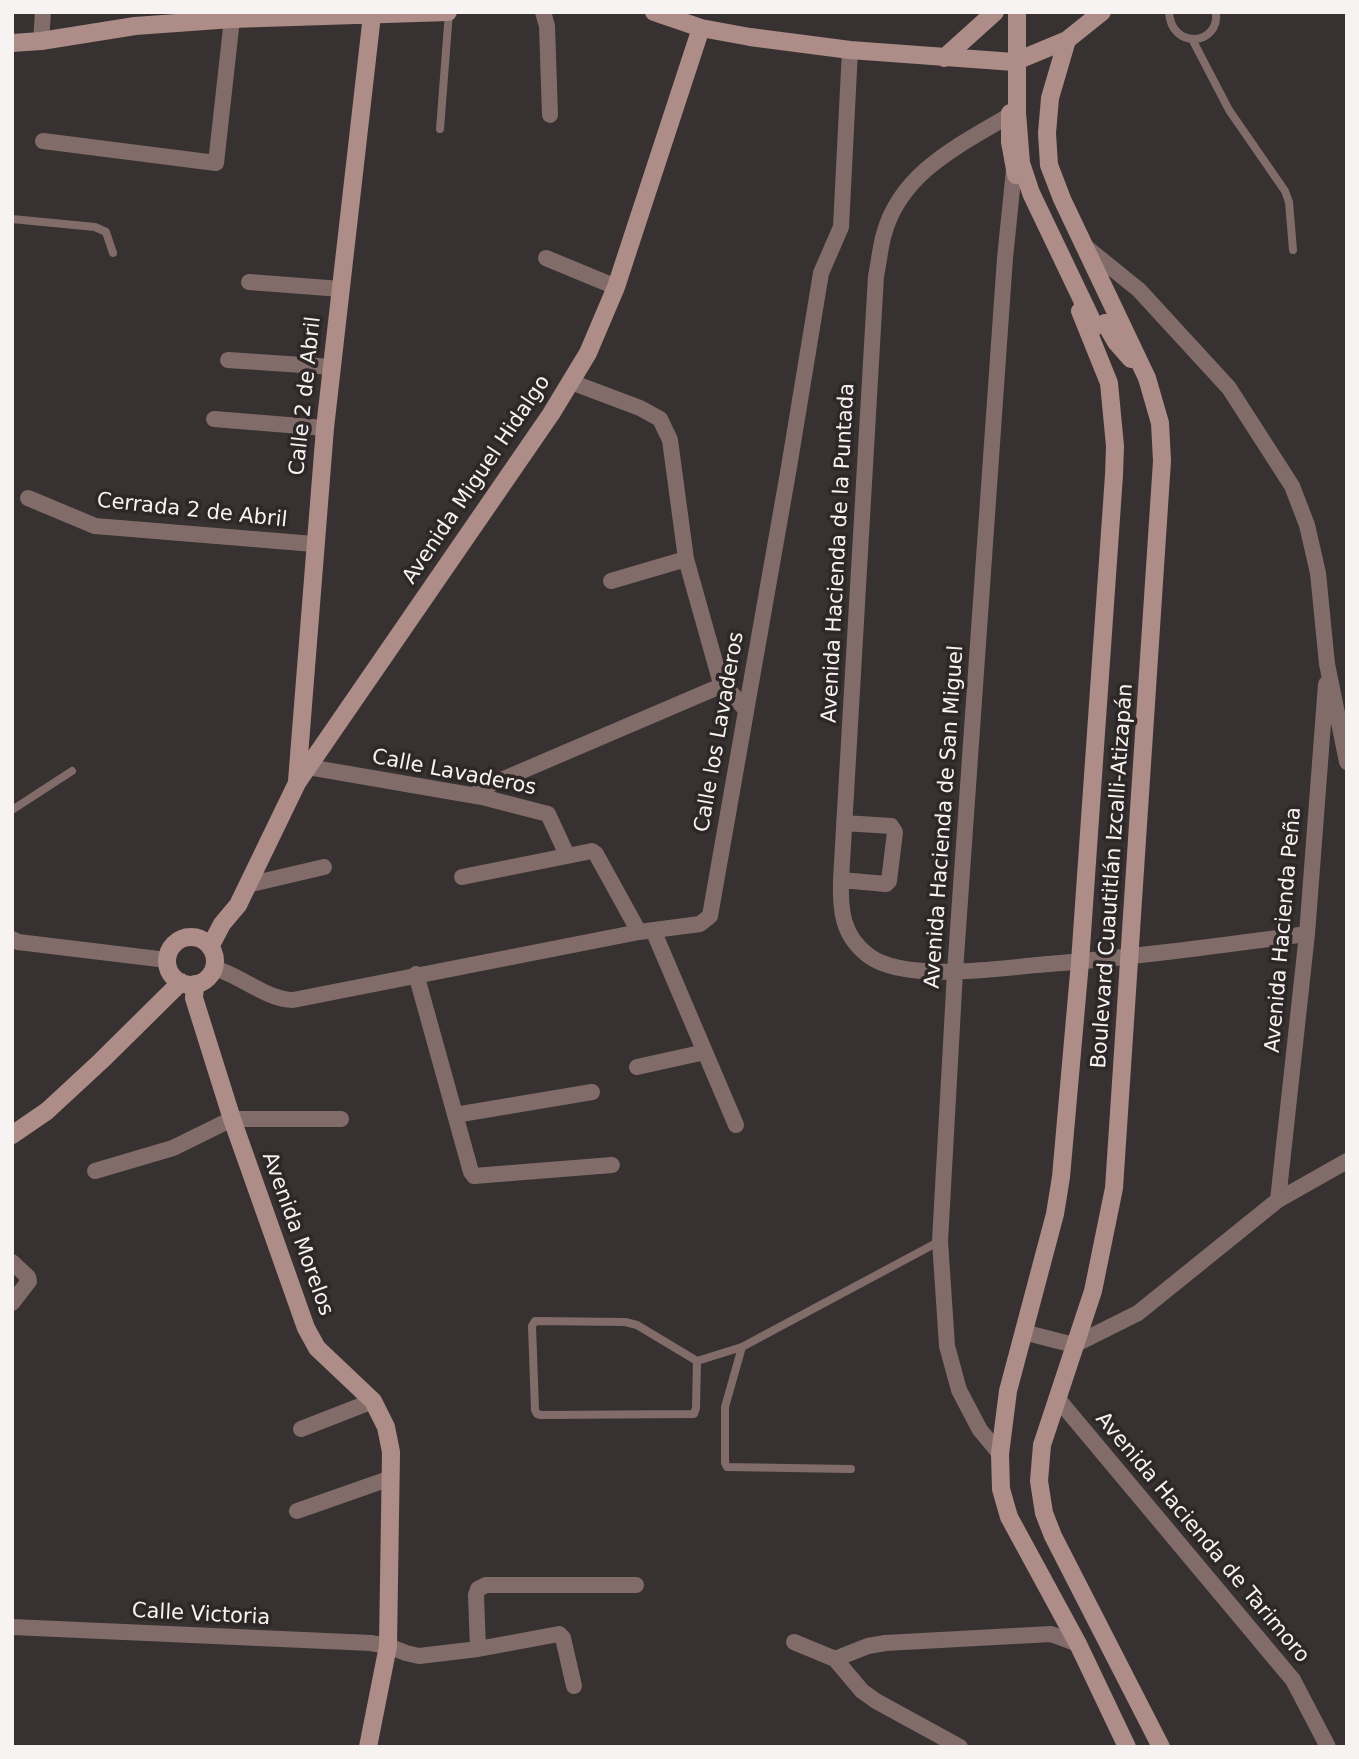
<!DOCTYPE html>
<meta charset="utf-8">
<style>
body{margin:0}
#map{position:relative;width:1359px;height:1759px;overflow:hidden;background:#373231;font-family:"DejaVu Sans",sans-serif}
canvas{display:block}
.frame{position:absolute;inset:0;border:14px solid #f7f3f3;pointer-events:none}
</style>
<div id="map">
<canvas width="1359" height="1759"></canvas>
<div class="frame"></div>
</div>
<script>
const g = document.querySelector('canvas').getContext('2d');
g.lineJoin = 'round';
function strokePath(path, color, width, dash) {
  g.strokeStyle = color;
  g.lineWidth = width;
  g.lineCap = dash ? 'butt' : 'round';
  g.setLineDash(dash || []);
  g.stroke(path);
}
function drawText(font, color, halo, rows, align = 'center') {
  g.font = font + ' "DejaVu Sans",sans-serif';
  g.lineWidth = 7;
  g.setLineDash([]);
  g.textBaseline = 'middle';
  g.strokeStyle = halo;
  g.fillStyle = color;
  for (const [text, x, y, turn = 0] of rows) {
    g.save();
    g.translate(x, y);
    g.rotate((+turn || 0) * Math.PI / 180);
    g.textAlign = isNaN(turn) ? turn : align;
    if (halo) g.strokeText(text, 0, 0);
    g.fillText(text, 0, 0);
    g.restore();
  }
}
strokePath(new Path2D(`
 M1169 12C1171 50 1220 46 1216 12
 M1192 39 1229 110 1285 191 1289 202 1293 250
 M440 129 449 12
 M12 219 95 227 106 232 113 253
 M12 810 72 771
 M742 1347 725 1407V1463L727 1467 851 1469
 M697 1361 696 1408 694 1414 541 1415 537 1414 535 1410 532 1326 535 1321 625 1322 637 1325 697 1361 742 1347 940 1241`), '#826c6a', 8);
strokePath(new Path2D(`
 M543 12 547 26 550 115
 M41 41 43 12
 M1010 115C960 145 901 172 884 234 880 248 879 262 876 276L841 880C840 910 842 936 869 956 905 982 994 969 1037 965 1128 958 1217 946 1307 934
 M43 141 216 163 232 19
 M1087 248 1139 290 1229 388 1292 486 1307 525 1318 573 1327 664 1347 762
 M546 258 616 287
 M249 282 341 289
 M228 360 332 367
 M571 382 640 408 660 419 670 440 686 559 720 680 745 709
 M214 419 325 428
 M28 498 95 526 314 544
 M611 581 686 559
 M308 767 482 797 548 814 567 855
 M480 789 723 685
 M462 877 592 851 596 854 639 932
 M841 880 886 884 889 881 895 832 891 826 844 823
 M247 885 324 867
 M653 930 736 1125
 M12 939 18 942 167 960
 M214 968C240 975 267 1000 293 1000L639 932 700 924 710 916 789 467 821 273 841 227 850 50
 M416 974 471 1172 474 1176 612 1165
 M637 1067 705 1052
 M455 1115 592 1092
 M95 1171 173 1148 232 1119H341
 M1278 1200 1307 934 1326 684
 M12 1262 28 1277 29 1281 12 1303
 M1023 1332 1074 1345 1138 1313 1278 1200 1347 1161
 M1057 1398 1293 1680 1328 1747
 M301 1429 373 1401
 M1000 1454 980 1430 959 1390 947 1346 940 1241 955 972 1005 258 1014 170
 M297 1511 391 1478
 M12 1627 371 1643 388 1646 406 1653 419 1656 478 1649 559 1634 563 1638 574 1686
 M794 1642 835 1659 862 1691 876 1701 960 1747
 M478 1649 476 1595 478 1589 486 1585H636
 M835 1659 868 1646 885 1643 1051 1634 1078 1644`), '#826c6a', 16);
strokePath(new Path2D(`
 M654 12 701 28 750 37 850 50 1014 62 1067 40 1102 12
 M1067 40 1050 98 1047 133 1049 165 1062 199 1147 378 1160 423 1162 461 1114 1188 1093 1291 1042 1445 1039 1481 1044 1513 1053 1536 1161 1747
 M12 43 41 41 135 26 232 19 448 12
 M944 58 995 12
 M1010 113V142L1016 175
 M1080 311 1109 383 1115 446 1114 475 1080 962 1061 1177 1055 1214 1008 1391 1000 1454 1001 1489 1009 1517 1078 1644 1127 1747
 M1105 323 1116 342 1131 359
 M297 781 325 428 372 15
 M167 961a24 24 0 1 1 48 0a24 24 0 1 1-48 0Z
 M210 947 222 924 238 905 297 783 551 414 588 353 616 287 701 28
 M195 984 194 998 232 1119 306 1328 317 1348 373 1401 386 1427 391 1452 388 1646 368 1747
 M12 1135 47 1111 101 1061 181 982`), '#ae8c88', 18);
strokePath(new Path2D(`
 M1017 12V113L1021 163 1031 193 1095 327`), '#ae8c88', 18);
drawText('21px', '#f7f3f3', '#2d2827', [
 ["Calle 2 de Abril",306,396,-84],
 ["Avenida Miguel Hidalgo",477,480,-56],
 ["Cerrada 2 de Abril",192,511,6],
 ["Avenida Hacienda de la Puntada",839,553,-87],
 ["Calle los Lavaderos",720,732,-80],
 ["Calle Lavaderos",454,773,11],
 ["Avenida Hacienda de San Miguel",945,817,-86],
 ["Boulevard Cuautitlán Izcalli-Atizapán",1113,876,-86],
 ["Avenida Hacienda Peña",1284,930,-85],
 ["Avenida Morelos",297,1234,70],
 ["Avenida Hacienda de Tarimoro",1202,1538,50],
 ["Calle Victoria",201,1615,3]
]);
</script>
